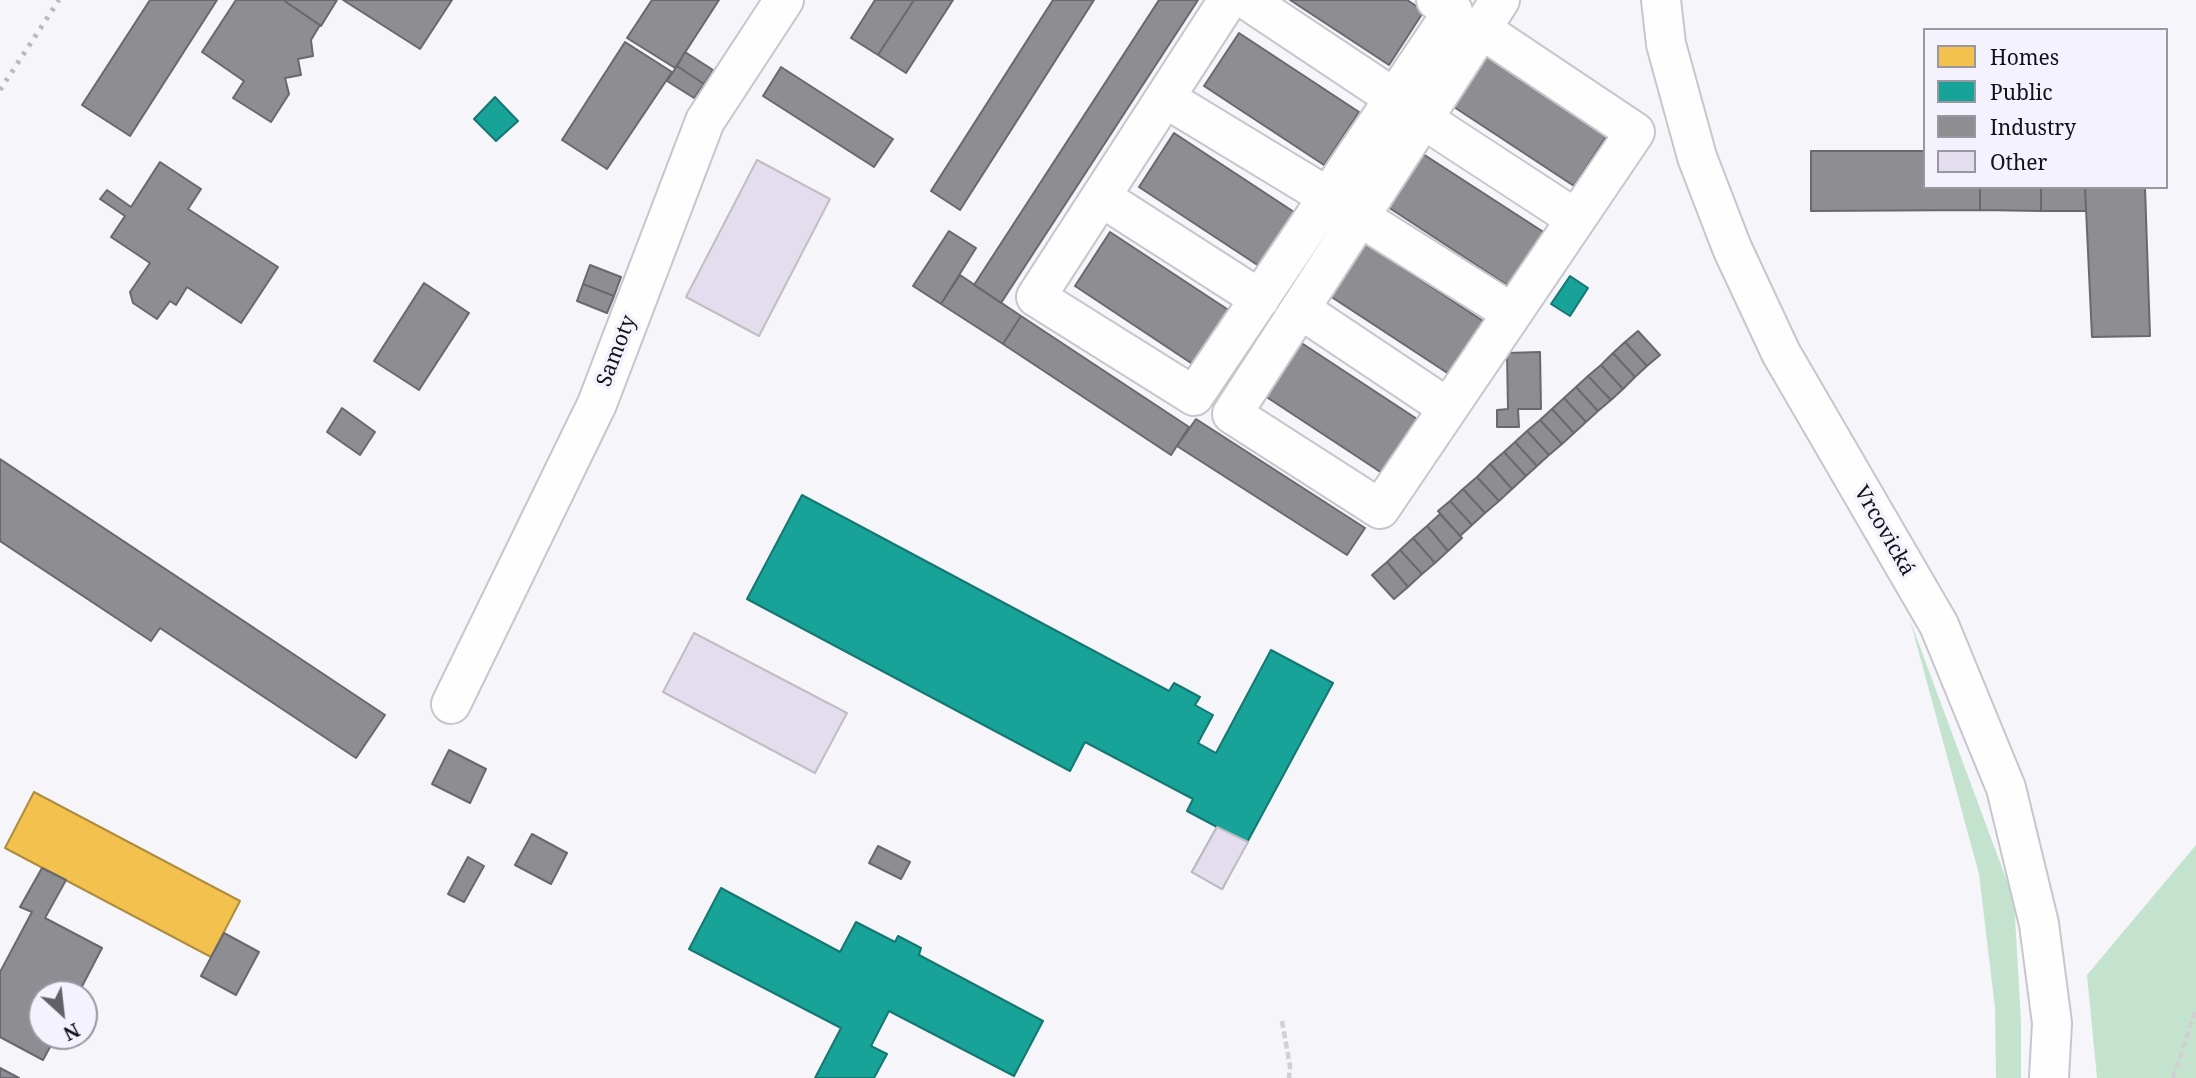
<!DOCTYPE html>
<meta charset="utf-8">
<style>
body{margin:0}
#map{position:relative;width:2196px;height:1078px;overflow:hidden;background:#f5f5fa;font-family:"Noto Serif",serif}
canvas{display:block}
.legend{position:absolute;left:1923px;top:28px;width:245px;height:161px;box-sizing:border-box;background:#f3f2fd;border:2px solid #9998a2;margin:0;padding:9px 12px;list-style:none;font-size:21px;color:#12111a}
.legend li{display:flex;align-items:center;gap:14px;height:35px}
.legend b{width:35px;border:2px solid #9998a2}
.north{position:absolute;left:28px;top:980px;width:70px;height:70px;box-sizing:border-box;background:#f3f2fd;border:2px solid #9998a2;border-radius:50%;rotate:153deg;font-size:19px;font-weight:700;line-height:28px;text-align:center;color:#12111a}
.north::after{content:'';display:block;margin:auto;width:24px;height:32px;background:#616168;clip-path:polygon(50% 0,100% 100%,50% 72%,0 100%)}
</style>
<div id="map">
<canvas width="2196" height="1078"></canvas>
<ul class="legend">
<li><b style="height:19px;background:#f2c14e"></b>Homes</li>
<li><b style="height:19px;background:#17a398"></b>Public</li>
<li><b style="height:19px;background:#8d8d92"></b>Industry</li>
<li><b style="height:19px;background:#e4dded"></b>Other</li>
</ul>
<div class="north">N</div>
</div>
<script>
const g = document.querySelector('canvas').getContext('2d');
g.lineJoin = 'round';
function paint(path, color) {
  g.fillStyle = color;
  g.fill(path, 'evenodd');
}
function strokePath(path, color, width, dash) {
  g.strokeStyle = color;
  g.lineWidth = width;
  g.lineCap = dash ? 'butt' : 'round';
  g.setLineDash(dash || []);
  g.stroke(path);
}
function drawText(font, color, halo, rows, align = 'center') {
  g.font = font + ' "Noto Serif",serif';
  g.lineWidth = 7;
  g.setLineDash([]);
  g.textBaseline = 'middle';
  g.strokeStyle = halo;
  g.fillStyle = color;
  for (const [text, x, y, turn = 0] of rows) {
    g.save();
    g.translate(x, y);
    g.rotate((+turn || 0) * Math.PI / 180);
    g.textAlign = isNaN(turn) ? turn : align;
    if (halo) g.strokeText(text, 0, 0);
    g.fillText(text, 0, 0);
    g.restore();
  }
}
paint(new Path2D(`
 M1910 620 2014 900 2021 1021V1078H1996L1995 1008 1979 874Z
 M2196 845V1078H2097L2087 975Z`), '#c4e3ce');
const homes = new Path2D(`
 M34 792 240 901 211 957 5 848Z`);
paint(homes, '#f2c14e');
strokePath(homes, '#af8c3e', 2);
const public = new Path2D(`
 M495 97 518 121 496 141 474 119Z
 M1570 276 1588 288 1570 316 1551 304Z
 M802 495 1169 691 1174 683 1200 697 1195 705 1213 715 1198 743 1216 753 1271 650 1333 683 1222 889 1192 872 1217 827 1187 811 1193 799 1085 742 1070 771 747 599Z
 M721 888 840 952 856 922 895 942 898 936 921 948 919 955 1043 1021 1014 1076 889 1011 871 1046 887 1054 874 1078H815L841 1028 689 949Z`);
paint(public, '#17a398');
strokePath(public, '#167772', 2);
const industry = new Path2D(`
 M150 0H217L130 136 82 105Z
 M236 0H283L320 25 311 40 313 56 298 59 301 75 285 78 289 94 271 122 233 98 244 81 202 52Z
 M283 0H337L321 26Z
 M343 0H452L420 49Z
 M652 0H719L675 68 627 38Z
 M875 0H914L878 55 851 38Z
 M914 0H953L906 73 878 55Z
 M1053 0H1094L960 210 931 191Z
 M1159 0H1198L1001 303 974 285Z
 M1290 0H1407L1424 11 1389 65Z
 M1239 33 1359 112 1324 165 1204 86Z
 M625 42 672 72 607 169 562 140Z
 M685 52 713 70 704 84 677 66Z
 M1489 53 1609 132 1574 186 1454 107Z
 M677 66 704 84 694 98 667 81Z
 M781 67 893 139 874 167 763 96Z
 M1174 133 1294 212 1259 266 1139 187Z
 M1811 151H1925V187H1980V210L1811 211Z
 M1423 154 1545 233 1510 287 1388 207Z
 M160 162 201 189 188 209 278 267 241 323 187 287 176 305 170 301 157 319 133 303 130 292 150 263 111 237 125 216 100 199 107 190 131 207Z
 M1980 187H2041V211L1980 210Z
 M2041 187H2085L2086 211H2041Z
 M2085 187H2145L2150 336 2092 337Z
 M949 231 976 248 941 304 913 286Z
 M1110 232 1230 311 1194 365 1075 286Z
 M1365 243 1486 323 1452 376 1330 296Z
 M590 265 621 277 614 296 583 284Z
 M960 275 1021 316 1003 344 941 304Z
 M424 283 469 313 419 390 374 361Z
 M583 284 614 296 607 313 577 301Z
 M1021 316 1189 427 1171 455 1003 344Z
 M1638 331 1660 355 1647 366 1625 342Z
 M1300 342 1420 421 1385 475 1265 396Z
 M1625 342 1647 366 1635 377 1613 353Z
 M1540 352 1541 409H1518L1519 427H1497V410L1508 409 1507 353Z
 M1613 353 1635 377 1623 389 1601 365Z
 M1601 365 1623 389 1611 400 1588 376Z
 M1588 376 1611 400 1598 411 1576 387Z
 M1576 387 1598 411 1586 422 1564 398Z
 M1564 398 1586 422 1574 433 1552 409Z
 M342 408 375 432 360 455 327 432Z
 M1552 409 1574 433 1562 444 1540 420Z
 M1196 419 1365 528 1347 555 1177 446Z
 M1540 420 1562 444 1549 455 1527 431Z
 M1527 431 1549 455 1537 466 1515 442Z
 M1515 442 1537 466 1526 476 1504 452Z
 M1504 452 1526 476 1512 489 1490 464Z
 M0 459 385 715 356 758 160 628 151 641 0 541Z
 M1490 464 1512 489 1499 501 1477 477Z
 M1477 477 1499 501 1485 513 1463 489Z
 M1463 489 1485 513 1472 525 1450 501Z
 M1450 501 1472 525 1460 536 1438 511Z
 M1440 514 1462 538 1448 551 1427 526Z
 M1427 526 1448 551 1435 563 1413 538Z
 M1413 538 1435 563 1422 574 1400 550Z
 M1400 550 1422 574 1408 587 1387 562Z
 M1387 562 1408 587 1394 599 1372 575Z
 M449 750 486 769 470 803 432 784Z
 M532 834 567 853 551 884 515 865Z
 M878 846 910 862 901 879 869 863Z
 M468 857 484 866 464 902 448 894Z
 M42 868 66 880 45 918 102 948 78 994H42V1036H56L43 1060 0 1037V972L32 912 20 907Z
 M224 933 259 952 236 995 201 976Z
 M0 1068 19 1078H0Z`);
paint(industry, '#8d8d92');
strokePath(industry, '#68686e', 2);
const building = new Path2D(`
 M757 160 830 199 759 336 686 297Z
 M694 633 847 713 815 773 663 692Z
 M1217 827 1248 842 1222 889 1192 872Z`);
paint(building, '#e4dded');
strokePath(building, '#c0bdc5', 2);
const minor = new Path2D(`
 M1228 0 1036 297 1194 396 1453 11 1436 0
 M1247 0 1394 98
 M1661 0 1666 44 1697 157 1732 248 1781 353 1939 625 2006 788 2039 924 2052 1023 2049 1078
 M1481 29 1635 132 1380 509 1232 414 1500 0
 M1165 98 1328 197
 M1423 119 1576 219
 M1101 197 1260 299
 M1360 217 1512 313
 M1300 309 1448 408
 M451 704 597 404 705 121 784 0`);
strokePath(minor, '#c6c6cd', 42);
strokePath(new Path2D(`
 M1282 1021 1290 1066 1289 1078
 M2173 1078 2196 1009`), '#d0d0d3', 4.5, [7, 3.5]);
strokePath(minor, '#fefefe', 38);
strokePath(new Path2D(`
 M0 90 59 0`), '#bababc', 5, [3.5, 7]);
drawText('21px', '#12111a', '#f3f2fd', [
 ["Samoty",617,351,-69],
 ["Vrcovická",1884,531,60]
]);
</script>
